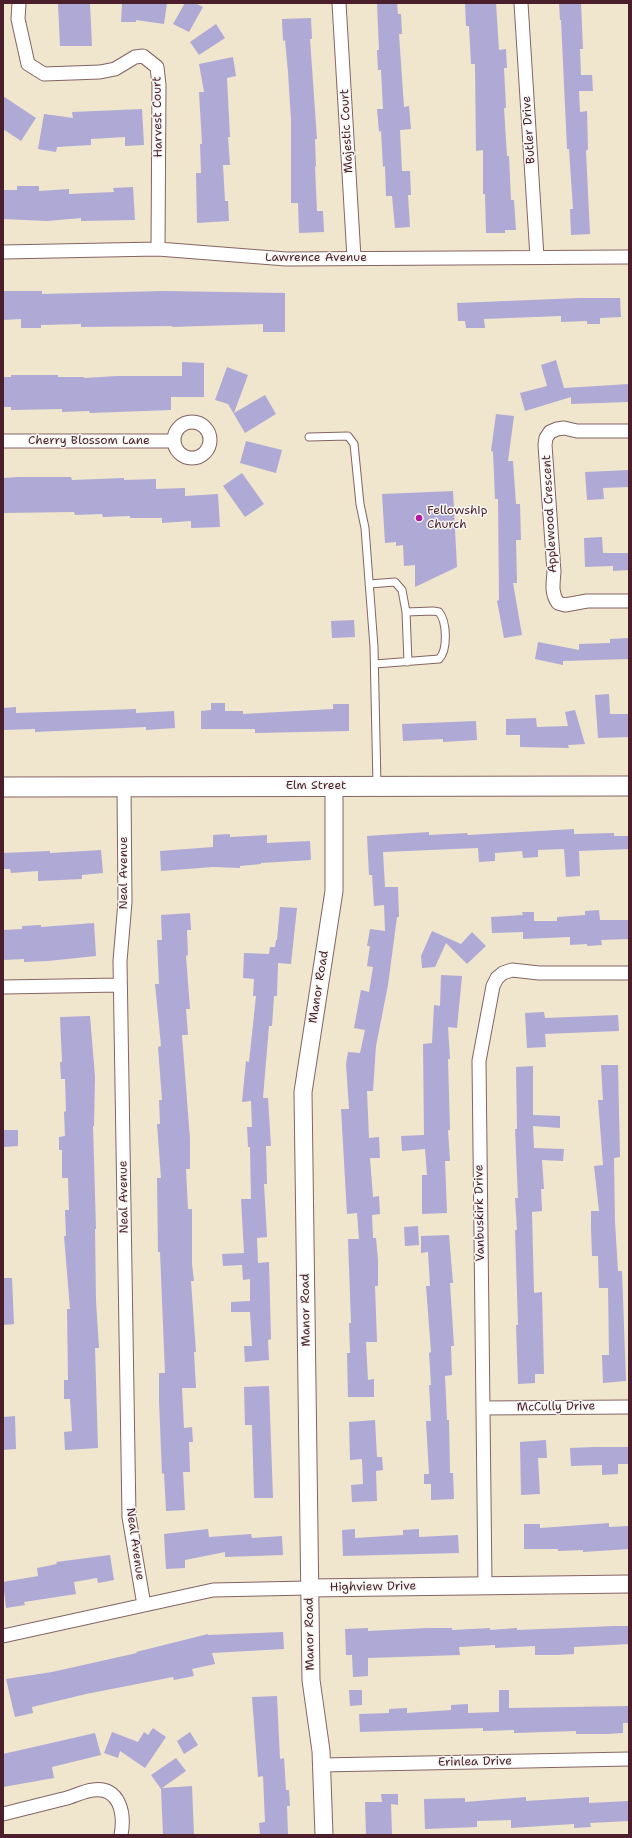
<!DOCTYPE html>
<style>
body{margin:0}
#map{position:relative;width:632px;height:1838px;overflow:hidden;background:#f0e5cd;font-family:"Shantell Sans",sans-serif}
canvas{display:block}
.frame{position:absolute;inset:0;border:4px solid #4a1f2b;pointer-events:none}
</style>
<div id="map">
<canvas width="632" height="1838"></canvas>
<div class="frame"></div>
</div>
<script>
const g = document.querySelector('canvas').getContext('2d');
g.lineJoin = 'round';
function paint(path, color) {
  g.fillStyle = color;
  g.fill(path, 'evenodd');
}
function strokePath(path, color, width, dash) {
  g.strokeStyle = color;
  g.lineWidth = width;
  g.lineCap = dash ? 'butt' : 'round';
  g.setLineDash(dash || []);
  g.stroke(path);
}
function drawText(font, color, halo, rows, align = 'center') {
  g.font = font + ' "Shantell Sans",sans-serif';
  g.lineWidth = 3;
  g.setLineDash([]);
  g.textBaseline = 'middle';
  g.strokeStyle = halo;
  g.fillStyle = color;
  for (const [text, x, y, turn = 0] of rows) {
    g.save();
    g.translate(x, y);
    g.rotate((+turn || 0) * Math.PI / 180);
    g.textAlign = isNaN(turn) ? turn : align;
    if (halo) g.strokeText(text, 0, 0);
    g.fillText(text, 0, 0);
    g.restore();
  }
}
paint(new Path2D(`
 M58 3H90L92 46H60Z
 M122 3H167L164 24 136 20V22H121Z
 M185 3H195L203 7 189 32 173 24Z
 M377 3H397L398 14H401L402 34H399L404 107 409 106 411 129 400 130 402 171H410L411 195H408L410 227 395 228 392 196H386L385 166 383 167 381 131 379 132 377 109H383L381 70H378L377 50H379Z
 M465 3H496L499 50 506 49 507 68H504L506 108H504L507 156H509L511 200H514L516 230H505V233H486L485 194H483V150L476 151 475 64H471L469 26H466Z
 M559 3H581L583 49H580L581 75H592L593 91H579L580 112 587 111 588 149 586 151 590 234 571 235 570 209H573L569 149H567L561 20H560Z
 M311 18 312 39H310L317 139H315L316 166 315 167 317 211H323L324 232 299 233 298 203H291V120L288 72 285 40 283 41 282 19Z
 M216 24 225 38 199 55 190 42Z
 M233 57 236 76 227 78 230 137H228L230 165H223L225 201H228L229 221 197 223 196 173H201L200 144H202L199 92H204L199 64Z
 M3 96 36 118 21 141 3 129Z
 M142 109 144 145 125 146V137L91 139V145L57 147 56 152 38 149 44 114 73 118 72 112Z
 M17 186H39V191L69 189V194L114 192 113 188 133 187 135 220 81 221V218L47 221 3 219V190H17Z
 M3 291H42V294L164 291 285 293V332H263V324L172 327V326L81 327V324L41 325V328H21V319L3 320Z
 M580 298H620L621 317 600 318V324H587V321L561 322V316L484 319 485 328H466L465 321H458L457 303Z
 M556 360 564 388 629 384V402L571 404V397L525 411 520 393 547 386 541 365Z
 M182 362 204 363V397H171V410L90 413 89 411 62 412V409L11 410V407H3V377H11V375H58V377H84V378L117 376H182Z
 M227 367 248 375 234 413 265 395 276 414 245 433 228 404 215 400Z
 M496 414 514 416 508 461H513L516 504H520L521 540H516L517 583H513L522 635 504 638 497 601 499 600 498 499H495L493 452 491 451Z
 M246 441 282 450 276 473 240 463Z
 M629 470V487L603 488 604 499 587 500 585 472Z
 M242 473 264 504 245 517 223 486Z
 M18 477H71L72 480 124 478V480L156 479V489L185 488V496L218 494 220 527 191 528V521L162 523V518H130V516L103 517 102 514 75 515 74 512 3 513V478Z
 M453 491 457 567 415 587V565L404 566 403 545 396 546V542L385 543 382 494Z
 M602 537 603 553H629V570L613 571V566L585 567 584 538Z
 M354 620 355 637 332 638 331 621Z
 M629 638V659L563 661V665L535 659 538 642 579 650V644L610 643V639Z
 M609 694 610 714H629V737L598 738 595 695Z
 M211 703H225V711H243V714L333 709V704H349V731L255 733V729H201V711L211 710Z
 M16 707V713L136 709V713L174 711 175 728 146 730V727L35 732V729L3 730V708Z
 M575 710 585 744 568 745 569 748 520 747V735H506V719L536 718 537 727 568 726 565 712Z
 M476 721 477 740 443 742V739L403 741 402 724Z
 M574 829V834L614 833V836H629V849L579 851 580 876 566 877 564 849 538 850V857L523 858 522 851 495 853V861L479 862 478 848 383 852 385 887H398L399 917H397L388 985 376 1046 373 1091H367L369 1138 379 1137 380 1158H370L373 1197 379 1196 380 1214 372 1215 373 1238H376L378 1260V1286H375L377 1342H366L368 1380 374 1379V1397H348L347 1353H350L349 1323H351L348 1239H359L357 1213 347 1214 341 1109H349L346 1064 348 1052 360 1053 365 1030 354 1028 361 990 369 992 373 967 367 966 370 946H367L370 929 385 931 384 905 374 906 372 875H369L367 836 429 832V835L467 833 468 835Z
 M230 834V837L267 835V843L310 841 311 860 261 863V864L240 866V868L213 867 161 871 160 851 213 847V835Z
 M101 850 103 873 82 875V879L38 881V871L11 873 10 869H3V853L50 851V853Z
 M280 907 297 908 291 964 278 963 277 996H274L272 1026H269L263 1098H268L271 1146H266L267 1184H264L267 1237 257 1238 258 1263 269 1262 271 1339 268 1340 269 1360 245 1362 244 1346H252L250 1312H231V1302L250 1301V1279L243 1280 242 1265 223 1266 222 1254 244 1253 241 1199H251L250 1147H248L247 1127H252L251 1101 242 1102 246 1061 249 1062 256 996H253L254 979 243 978 244 953 269 954 270 947H275L276 940H277Z
 M599 910 600 920H629V939L601 940 602 945 587 946V944L570 945V937L523 939V932L492 933 491 917 523 915 522 912H534V921H557V917L585 915V911Z
 M190 913 191 930H187L188 955 186 956 190 1009H186L188 1035H182L190 1139V1169H186L188 1209H192V1264L194 1281H191L196 1352H194L196 1388H182L184 1428 192 1427 193 1442H189L190 1472H183L185 1510 166 1511 164 1473 162 1474 159 1401V1373H165L160 1252H158L157 1178H161L157 1124H160L159 1100H162L158 1047 161 1046 155 984H159L157 940H162L161 915Z
 M94 923 96 956 48 961 24 962V959L3 960V930L22 929V926L41 925V927Z
 M432 931 461 944 472 932 486 946 467 964 446 943 435 967 422 968 421 956Z
 M441 975 462 976 457 1028 448 1027 450 1059H448L450 1130H448L450 1161H445L447 1213 422 1214V1175H427L425 1149 402 1151 401 1136 424 1135 423 1044 432 1043 434 1005 440 1006Z
 M544 1012 545 1018 618 1015 619 1031 545 1034 546 1047 527 1048 525 1013Z
 M90 1016 95 1077 94 1126H93L96 1229H95L96 1301 99 1348H95L98 1448 65 1450 64 1432 72 1431 70 1399H64V1380H68L67 1309H70L64 1236H66L65 1210H69L68 1178H62V1150H59V1137L65 1136 64 1112 66 1111 65 1079H61L60 1062H62L60 1017Z
 M601 1065H618L620 1157 614 1158 615 1222 618 1271H622L626 1381 603 1383 602 1355H609L608 1288H599L598 1256H592L591 1228V1211H599L594 1166 603 1165 598 1100H603Z
 M533 1066V1115L560 1116V1128L533 1126 534 1148 564 1149 563 1161 542 1160 544 1189H541L542 1211 532 1212 534 1293 542 1292 544 1374H535V1383L518 1384 516 1325H518L515 1230H517L515 1198H518L515 1129H517L516 1067Z
 M3 1130H18V1146L3 1147Z
 M418 1226 419 1245 405 1246 404 1227Z
 M449 1235 453 1283H450L454 1346H451L452 1375 445 1376 447 1420H449L450 1473H453L454 1499 431 1500V1484H424V1474H429L426 1421H431L429 1385H431L429 1353 431 1352 426 1286H430L428 1252 421 1253V1236Z
 M3 1278H12L14 1324 3 1325Z
 M269 1386 273 1498H254L252 1425H245L244 1387Z
 M15 1416 16 1449 3 1450V1417Z
 M375 1420 377 1457H382L383 1470 376 1471 377 1501 352 1502 351 1485 363 1484 362 1459 350 1460 349 1422Z
 M546 1440 547 1458H538L540 1494 521 1495 520 1442Z
 M594 1447H628V1464H618V1474L602 1475V1465L571 1466 570 1448Z
 M609 1523V1527L629 1526V1549L583 1552V1550L558 1551V1549H524V1524H540V1528Z
 M208 1529 209 1537 251 1534 252 1538 282 1536 283 1555 225 1557V1552L185 1560V1568L166 1569 164 1534Z
 M355 1529V1538L403 1535V1530L419 1529V1537L458 1535 459 1553 343 1556 342 1530Z
 M110 1555 114 1580 98 1583 97 1578 74 1582 76 1594 24 1602 25 1605 6 1608 3 1582 38 1576 37 1568 57 1564 56 1562Z
 M614 1626H629V1644L574 1647V1654L557 1655H535V1646L495 1648V1645L459 1647 460 1655 368 1658V1676L353 1677 352 1655H346L345 1629 368 1628V1631L427 1628H452V1630L490 1628V1630L517 1628V1630Z
 M283 1632 284 1649 212 1653 215 1664 192 1669 194 1676 174 1680 173 1677 86 1694 32 1707 33 1713 15 1717 6 1679 52 1672 137 1653 136 1652 208 1634V1635Z
 M349 1690H362V1705L350 1706Z
 M499 1690H509V1708L629 1706V1723H623V1733L607 1734H576V1731L514 1733V1730L483 1731V1728L360 1732 359 1714 389 1713V1709L407 1708V1713L451 1710V1705L468 1704V1713L499 1712Z
 M277 1696 280 1759 284 1758 286 1790H289L290 1806H287L288 1835H260L259 1823 265 1822 263 1776 258 1777 252 1697Z
 M153 1728 166 1737 145 1768 120 1751 118 1758 104 1753 112 1732 138 1742 144 1732 148 1735Z
 M190 1732 198 1745 184 1754 177 1741Z
 M95 1733 101 1755 52 1767 54 1778 3 1787V1754Z
 M176 1758 186 1771 162 1788 192 1786 194 1835H163L161 1789 151 1775Z
 M381 1794H398V1805L391 1804 392 1835H366L365 1802H382Z
 M526 1797V1801L589 1797V1803L628 1801 629 1821 590 1823 591 1827 574 1828V1824L511 1828V1820L477 1821V1827L425 1829 424 1799 465 1798V1802Z`), '#afa9d6');
const service = new Path2D(`
 M309 437 348 436 354 444 360 504 365 528 374 647 377 786
 M369 584 395 582 402 590 406 612 433 611 439 612C447 622 448 650 439 659L375 664
 M406 612 408 662`);
const minor = new Path2D(`
 M19 3 18 19 28 64 44 74 100 72 115 69 135 57 143 56 157 67 159 85 158 249
 M339 3 354 258
 M521 3 537 257
 M3 252 158 249 286 259 629 257
 M174 440a18 18 0 1 1 36 0a18 18 0 1 1-36 0Z
 M629 431H577L564 428 557 429 550 432 546 438 545 445 554 572C553 584 551 593 558 603L565 605 587 601H629
 M3 441H174
 M124 788 125 902 120 961 129 1517 144 1605
 M3 987 120 985
 M483 1408 629 1407
 M485 1585 479 1061 493 986 497 978 503 973 512 970 539 973H629
 M3 1636 213 1590 309 1588
 M321 1765 629 1759
 M3 1814C23 1809 43 1804 63 1799 73 1797 83 1791 93 1790 120 1786 125 1814 121 1835`);
const tertiary = new Path2D(`
 M309 1588 629 1584
 M324 1835 321 1751 311 1680 303 1092 334 891V786`);
const secondary = new Path2D(`
 M3 787 629 786`);
strokePath(service, '#846464', 9);
strokePath(minor, '#846464', 15);
strokePath(tertiary, '#846464', 19);
strokePath(secondary, '#846464', 21);
strokePath(service, '#fff', 7);
strokePath(minor, '#fff', 13);
strokePath(tertiary, '#fff', 17);
strokePath(secondary, '#fff', 19);
for (const [x, y, r, color] of [
 [419,518,4,"#b5179e"]
]) {
  const dot = new Path2D();
  dot.arc(x, y, r, 0, 2 * Math.PI);
  g.fillStyle = color;
  g.fill(dot);
  strokePath(dot, '#f6f6f2', 1.5);
}
drawText('12px', '#4a1f2b', '#f6f6f2', [
 ["Harvest Court",158,117,-91],
 ["Butler Drive",529,130,-94],
 ["Majestic Court",347,131,-93],
 ["Lawrence Avenue",316,258],
 ["Cherry Blossom Lane",89,441],
 ["Applewood Crescent",550,514,-93],
 ["Elm Street",316,786],
 ["Neal Avenue",124,873,-90],
 ["Manor Road",319,987,-81],
 ["Neal Avenue",124,1197,-91],
 ["Vanbuskirk Drive",480,1213,-91],
 ["Manor Road",306,1310,-91],
 ["McCully Drive",556,1407,-1],
 ["Neal Avenue",135,1544,82],
 ["Highview Drive",373,1587,-1],
 ["Manor Road",310,1634,-91],
 ["Erinlea Drive",475,1762,-1]
]);
drawText('12px', '#4a1f2b', '#f6f6f2', [
 ["Fellowship",427,511],
 ["Church",427,525]
], 'left');
</script>
